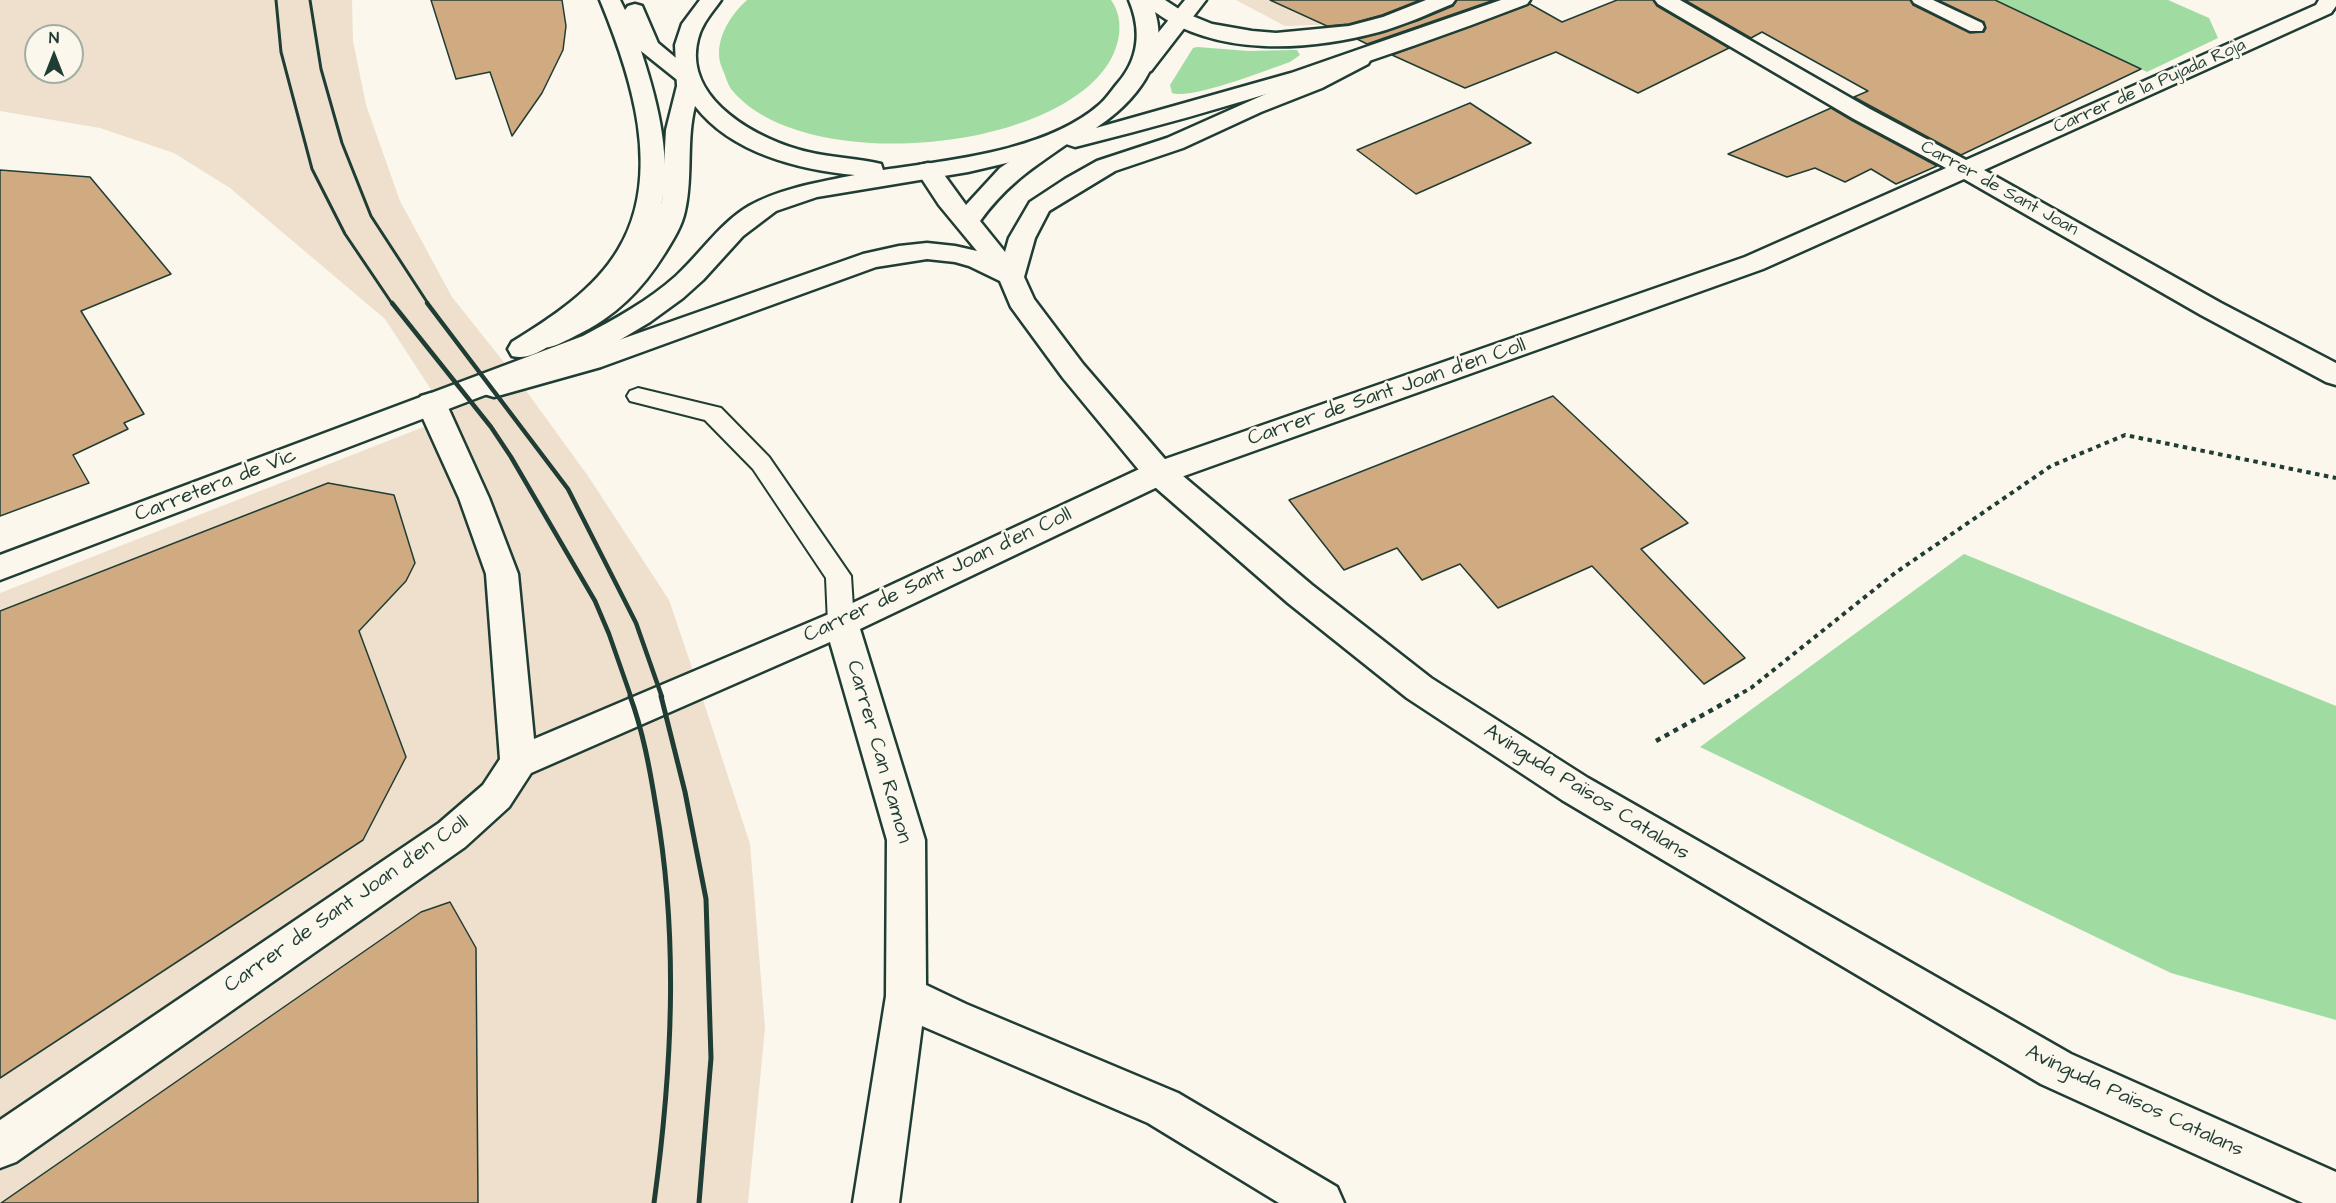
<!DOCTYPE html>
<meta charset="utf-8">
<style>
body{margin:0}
#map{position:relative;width:2336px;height:1203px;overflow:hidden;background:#fbf7ec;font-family:"Architects Daughter",sans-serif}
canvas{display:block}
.north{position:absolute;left:24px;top:24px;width:60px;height:60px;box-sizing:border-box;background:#fbf7ec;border:2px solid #a3ada2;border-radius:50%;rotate:0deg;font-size:16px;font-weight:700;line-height:24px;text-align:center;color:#1f3d34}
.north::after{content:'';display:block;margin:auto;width:21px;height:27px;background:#1f3d34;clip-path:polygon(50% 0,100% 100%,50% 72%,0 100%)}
</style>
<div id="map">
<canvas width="2336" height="1203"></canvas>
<div class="north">N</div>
</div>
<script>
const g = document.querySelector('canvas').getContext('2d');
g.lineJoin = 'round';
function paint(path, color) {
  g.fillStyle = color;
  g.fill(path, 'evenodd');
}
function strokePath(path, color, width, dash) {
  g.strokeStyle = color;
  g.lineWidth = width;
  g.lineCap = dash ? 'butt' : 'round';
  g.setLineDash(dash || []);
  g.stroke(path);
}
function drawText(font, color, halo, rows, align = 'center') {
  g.font = font + ' "Architects Daughter",sans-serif';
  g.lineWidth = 5;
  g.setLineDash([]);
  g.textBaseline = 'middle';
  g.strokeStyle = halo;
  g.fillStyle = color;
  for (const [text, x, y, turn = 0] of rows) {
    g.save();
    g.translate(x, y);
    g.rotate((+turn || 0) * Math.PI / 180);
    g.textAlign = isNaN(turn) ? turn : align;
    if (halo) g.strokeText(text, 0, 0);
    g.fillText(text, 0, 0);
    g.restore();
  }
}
paint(new Path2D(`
 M0 0H352L353 41 366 105 400 201 452 297 519 381 588 476 669 600 707 712 750 844 765 1028 748 1203H0V593L449 417 385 319 230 188 174 153 100 128 0 111ZM36 36H72V72H36Z
 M1236 0H1485L1430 21 1285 26Z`), '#eee0cc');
paint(new Path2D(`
 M747 0H1111C1125 19 1120 46 1108 64 1050 154 799 175 731 89 727 83 725 74 722 68 712 44 729 16 747 0Z
 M1995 0H2168L2209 18 2218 38 2147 72Z
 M1197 47 1249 51 1292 50H1297L1300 55 1290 62C1267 70 1191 100 1172 93L1170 85 1193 48Z
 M1964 554 2336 706V1020L2171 973 1700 747Z`), '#a0dba1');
const building = new Path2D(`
 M431 0H562L566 26 563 50 542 93 512 136 490 72 456 79Z
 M1270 0H1420L1382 15 1349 24 1327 26Z
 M1457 0H1494L1367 44 1357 39 1417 21 1453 6Z
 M1617 0H1653L1657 6 1729 48 1638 93 1556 52 1465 88 1392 55 1530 4 1562 22Z
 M1685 0H1910L1913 5 1970 33 1984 32 1986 28 1984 22 1938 0H1995L2141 69 1961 155 1854 97 1868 91 1762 32 1751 38Z
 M1470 103 1531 143 1416 194 1357 150Z
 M1831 108 1853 121 1937 166 1896 184 1871 169 1845 182 1815 168 1787 177 1728 154Z
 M0 170 90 177 171 274 81 311 144 414 124 423 128 429 73 455 89 483 0 516Z
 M1553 396 1688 523 1641 549 1745 658 1704 684 1592 566 1498 608 1460 564 1422 580 1397 548 1344 570 1289 500Z
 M328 483 394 495 415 563 406 581 359 631 406 757 363 840 0 1078V611Z
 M450 902 476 948 478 1203H1L421 912Z`);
paint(building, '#d0ab82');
strokePath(building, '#1f3d34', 1.5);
const service = new Path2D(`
 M1912 0H1933L1982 23 1984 27 1982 31H1970L1914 3Z
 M638 388 721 408 769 457 851 576 854 623 850 630 841 633 832 630 828 623 826 578 753 469 705 420 630 401 627 396 630 391Z`);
const minor = new Path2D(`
 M1185 0H1206L1151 71 1143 73 1135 71 1132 66 1135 61Z
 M1655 0H1680L1870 109 1966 160 2316 5 2319 0H2336V6L2331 13 1984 170 2221 303 2336 363V385L2326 382 2201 315 1964 179 1763 269 1170 481 860 629 925 840 926 985 966 1004 1178 1093 1337 1187 1344 1203H1279L1148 1123 922 1026 899 1203H853L886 996 887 840 830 642 531 773 509 807 465 847 16 1162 0 1168V1120L439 823 483 785 500 759 486 574 459 498 416 403 421 396 431 393 441 396 446 403 489 498 518 574 534 739 829 614 1148 465 1745 257 1946 168 1854 119 1658 4Z`);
const tertiary = new Path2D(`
 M600 0H620L625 10 628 6 635 4 642 6 658 43 700 78 697 83 689 85 681 83 641 51C680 169 680 249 572 328 555 341 534 362 512 356L508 349 512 342C551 318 594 290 618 250 664 175 631 75 600 0Z
 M1360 52 1368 54 1371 59 1368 64 1322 88 1261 112 1183 148 1115 171 1049 211 1035 238 1024 277 1034 299 1083 364 1170 465 1312 585 1431 678 1588 778 2071 1054 2336 1172V1203H2303L2041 1084 1562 800 1407 698 1288 603 1148 481 1063 378 1011 307 1000 281 969 266 955 262 927 259 876 267 601 367 494 397 484 394 480 387 484 380 582 353 863 254 899 246 927 243 955 246 977 251 939 205 916 170 919 165 928 163 937 165 966 205 1000 168 1051 134 1059 132 1067 134 1071 139 1067 144C1031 169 1007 184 980 221L1005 252 1009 238 1030 202 1065 179 1097 161 1167 138Z`);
const secondary = new Path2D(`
 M700 0H721C712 13 702 23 698 39 682 100 760 141 808 152 832 158 857 158 881 164L883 170C951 160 1046 151 1099 105 1106 99 1111 91 1117 84 1139 59 1142 31 1129 0H1165L1185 13 1212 24 1252 31 1276 33 1349 26 1383 17 1426 0H1455L1452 4C1428 14 1404 25 1379 32 1308 51 1217 57 1155 12 1170 61 1134 103 1096 128L1291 73 1501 0H1530L1527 4C1379 61 1229 109 1075 147L1066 144 1028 158 968 172 817 197 776 211 743 236 703 280 683 298 650 322 603 350 0 580V555L583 336C615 319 648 301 676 276 701 253 720 223 749 206 781 188 820 182 855 175 799 170 731 153 695 106 686 141 693 177 685 211 682 226 673 240 665 253 642 290 615 317 575 336 561 343 548 351 532 347L528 340 532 333 584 309 612 287 635 260 653 229 662 201 666 130 677 86 675 45 682 24Z`);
strokePath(service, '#1f3d34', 4);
strokePath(minor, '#1f3d34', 5);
strokePath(tertiary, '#1f3d34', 5);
strokePath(secondary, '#1f3d34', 5);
strokePath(new Path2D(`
 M1735 697 1751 688 1895 573 2051 466 2125 435 2336 478`), '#1f3d34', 4, [4.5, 4.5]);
strokePath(new Path2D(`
 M1656 741 1737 696`), '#1f3d34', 4.5, [5, 5]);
paint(service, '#fbf7ec');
paint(minor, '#fbf7ec');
paint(tertiary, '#fbf7ec');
paint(secondary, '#fbf7ec');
strokePath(new Path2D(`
 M276 0 281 52 312 169 345 234 393 305
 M310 0 321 69 342 143 371 216 429 305`), '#1f3d34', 3);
strokePath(new Path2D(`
 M392 303 491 427 511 457 595 601 609 634 631 697
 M427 303 568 489 636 623 662 697`), '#1f3d34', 4.5);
strokePath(new Path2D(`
 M630 696C643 731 650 770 656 807 679 939 672 1071 654 1203
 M661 696 685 792 706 899 711 1058 699 1203`), '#1f3d34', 5);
drawText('18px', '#1f3d34', '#fbf7ec', [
 ["Carrer de la Pujada Roja",2150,87,-24],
 ["Carrer de Sant Joan",1999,189,29]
]);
drawText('21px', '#1f3d34', '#fbf7ec', [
 ["Carrer de Sant Joan d'en Coll",1387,393,-19],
 ["Carretera de Vic",216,486,-21],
 ["Carrer de Sant Joan d'en Coll",938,576,-25],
 ["Carrer Can Ramon",878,752,74],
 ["Avinguda Països Catalans",1586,793,32],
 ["Carrer de Sant Joan d'en Coll",347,905,-35],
 ["Avinguda Països Catalans",2134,1102,25]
]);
</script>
